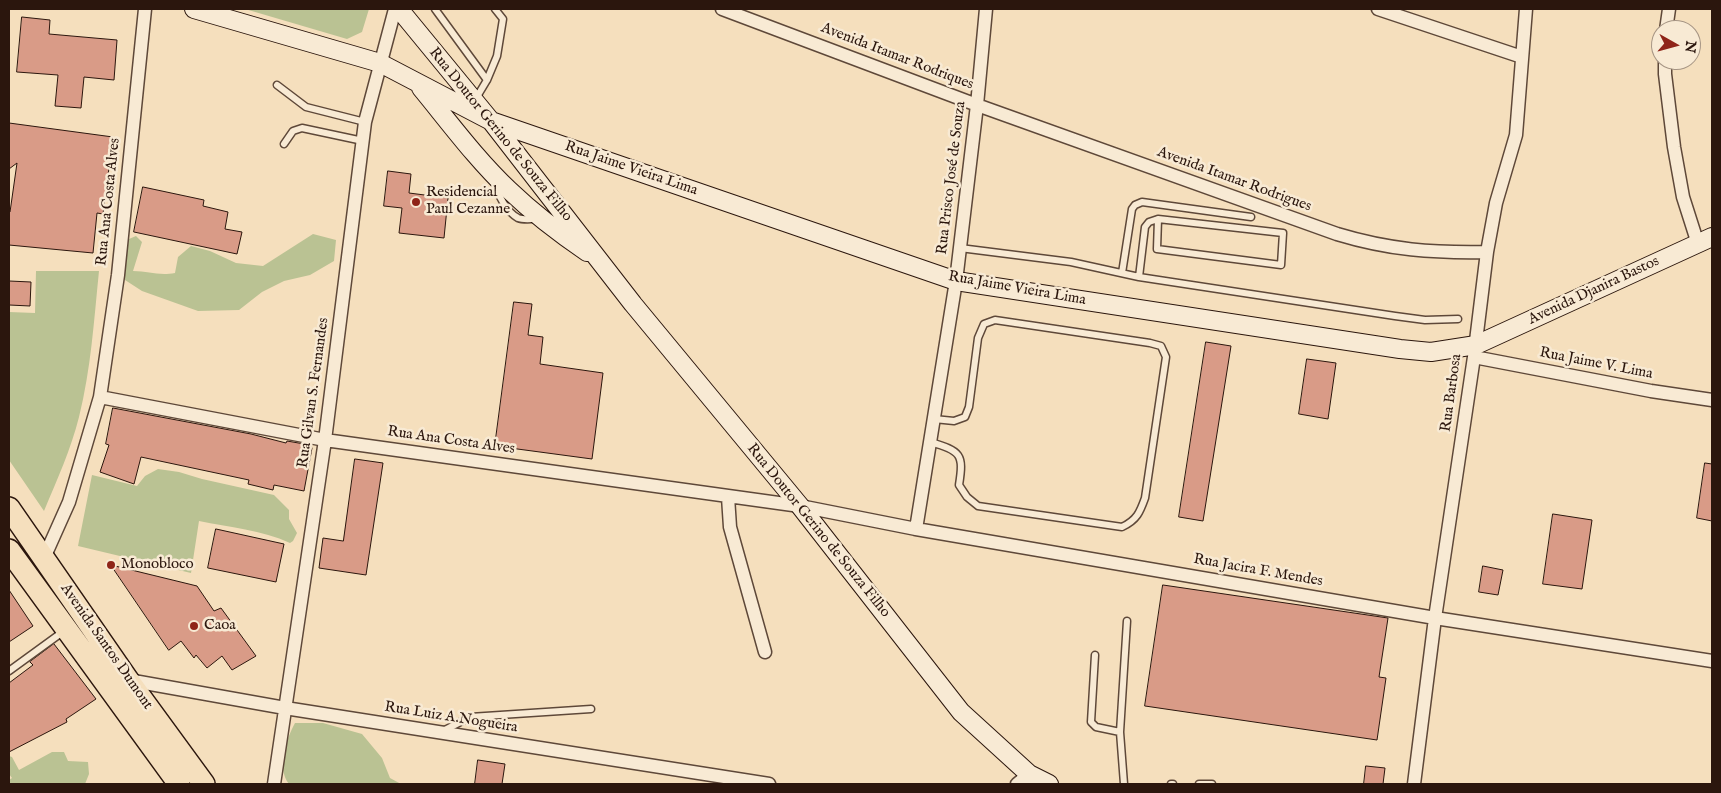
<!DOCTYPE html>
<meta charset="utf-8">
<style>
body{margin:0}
#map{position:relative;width:1721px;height:793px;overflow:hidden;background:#f5dfbd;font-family:"IM FELL English",serif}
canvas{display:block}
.frame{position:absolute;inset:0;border:10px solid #2b160d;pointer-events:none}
.north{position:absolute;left:1651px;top:20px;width:50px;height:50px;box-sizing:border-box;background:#f8ead4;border:1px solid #a69584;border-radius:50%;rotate:97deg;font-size:14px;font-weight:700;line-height:20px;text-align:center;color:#2b160d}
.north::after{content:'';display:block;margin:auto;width:18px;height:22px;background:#8f2418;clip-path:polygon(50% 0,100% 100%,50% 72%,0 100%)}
</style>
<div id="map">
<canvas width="1721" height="793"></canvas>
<div class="frame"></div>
<div class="north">N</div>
</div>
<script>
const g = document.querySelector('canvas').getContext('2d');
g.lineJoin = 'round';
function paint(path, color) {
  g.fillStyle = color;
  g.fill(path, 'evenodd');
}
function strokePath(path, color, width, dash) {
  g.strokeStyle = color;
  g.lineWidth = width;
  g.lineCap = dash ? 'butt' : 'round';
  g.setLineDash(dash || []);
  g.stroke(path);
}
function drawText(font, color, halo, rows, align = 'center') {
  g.font = font + ' "IM FELL English",serif';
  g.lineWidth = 5;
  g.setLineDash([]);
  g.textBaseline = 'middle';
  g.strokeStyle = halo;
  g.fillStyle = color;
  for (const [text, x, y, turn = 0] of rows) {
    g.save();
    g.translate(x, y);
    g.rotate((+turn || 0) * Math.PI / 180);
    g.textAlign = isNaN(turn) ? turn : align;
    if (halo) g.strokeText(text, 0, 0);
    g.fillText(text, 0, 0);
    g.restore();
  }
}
paint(new Path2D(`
 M245 9H369L362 32 347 39Z
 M313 234 336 240 334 261 310 275 284 281 262 292 239 310 198 311 142 291 125 280 124 263 129 239 136 236 142 242 133 271C149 271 158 276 175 273L178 257 191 246 210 251 236 263 263 266Z
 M36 271H99C94 320 91 369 79 417 71 449 57 480 44 511L9 460V312L35 313Z
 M158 469 179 472 202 479 274 495 289 510V519L297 533 293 541 290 543C262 530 229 527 199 521L191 573 78 546 92 475 137 486 145 476Z
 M295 723H323L362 734 382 758 390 778 401 784H289C276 767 286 740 295 723Z
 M52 752H64L68 761 88 762 89 774 85 784H9V780L12 778 9 774V756L12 757 19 770Z`), '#bac293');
const building = new Path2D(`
 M22 17 50 20 49 34 117 40 114 80 84 77 81 108 55 106 58 75 17 72Z
 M9 123 113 137 103 214 97 213 93 253 9 245V212H10L17 163 9 169Z
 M388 171 411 174 409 193 448 198 444 238 399 233 402 208 384 206Z
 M143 187 204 200 203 206 228 212 225 229 242 232 237 254 134 232Z
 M9 281 31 282 30 306 9 305Z
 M514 302 532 304 528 335 543 337 540 364 603 373 592 459 495 446Z
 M1206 342 1231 346 1203 521 1179 517Z
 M1307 359 1336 363 1328 419 1299 414Z
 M113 408 251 434 286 443 287 441 310 445 312 448 304 491 274 485 273 490 248 484 249 480 141 457 134 484 100 472 109 445 106 444Z
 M355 459 383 463 366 575 319 568 323 538 343 541Z
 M1705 463 1712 464V521L1697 518Z
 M1553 514 1592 520 1582 589 1543 584Z
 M216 529 284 544 276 582 208 568Z
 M111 565 197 586 214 611 221 608 256 656 232 670 222 656 207 668 196 655 194 658 181 641 169 650Z
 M1483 566 1503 570 1498 595 1479 592Z
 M1163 585 1388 618 1379 677 1386 678 1377 740 1145 706Z
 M9 590 33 626 9 642Z
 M54 644 96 699 66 719 67 722 9 752V683L33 665 30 662Z
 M478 760 505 764 502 784H475Z
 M1366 766 1385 768 1383 784H1364Z`);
paint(building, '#d99b87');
strokePath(building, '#2b160d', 1);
const service = new Path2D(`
 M435 9 487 80
 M277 85 306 107 365 122
 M475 100 487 80 497 56 503 19 495 9
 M284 144 293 131 302 128 363 141
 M496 183C497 195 507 212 518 218 523 220 530 219 535 219
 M960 248 1071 262 1139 277 1395 316 1425 320 1458 319
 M1122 273 1132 209 1135 205 1142 202 1251 217
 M1139 277 1145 227 1149 222 1158 219 1283 233 1281 265 1157 249 1158 219
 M930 442C961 451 964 454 959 485L967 497 978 506 1122 527C1137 520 1140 512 1145 498L1166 357 1161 346 1150 343 995 320 984 324 978 338 969 407 965 417 954 421 934 419
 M1095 655 1091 722 1096 727 1120 732
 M9 671 64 631
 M443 731 470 717 591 709
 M1124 784 1120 732 1127 621
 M1171 784H1173
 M1199 784H1212`);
const minor = new Path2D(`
 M722 9 977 105 1337 234C1390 250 1432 253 1487 252
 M1378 9 1522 57
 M1666 30 1669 9
 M1665 60V74L1674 147 1683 197 1698 244
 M1474 357 1651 391 1712 400
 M100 397 325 440 800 506 916 529 1435 618 1712 661
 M728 497 730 527 765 652
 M916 529 956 281 977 105 986 9
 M44 558 69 502 100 397 118 275 145 9
 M128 680 285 708 769 784
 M274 784 325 440 365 122 395 9
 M1017 784 1029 774
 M1414 784 1435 618 1474 357 1487 252 1496 203 1516 135 1526 9`);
const secondary = new Path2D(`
 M194 9 380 63 491 121 956 281 1400 349 1431 352 1476 345 1712 237
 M399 9 491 121 633 304 800 506 961 712 1029 774 1049 784
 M421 88C449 122 477 160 509 190 533 213 559 233 587 252`);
const trunk = new Path2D(`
 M9 508 128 680 204 784
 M9 550 179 784`);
strokePath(service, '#5e4839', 9);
strokePath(minor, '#5e4839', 15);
strokePath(secondary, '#2b160d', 20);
strokePath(trunk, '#2b160d', 24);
strokePath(service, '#f8ead4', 6);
strokePath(minor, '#f8ead4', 12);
strokePath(secondary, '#f8ead4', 18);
strokePath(trunk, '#f5dfbd', 21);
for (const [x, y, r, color] of [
 [416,202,5,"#8f2418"],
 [111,565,5,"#8f2418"],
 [194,626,5,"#8f2418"]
]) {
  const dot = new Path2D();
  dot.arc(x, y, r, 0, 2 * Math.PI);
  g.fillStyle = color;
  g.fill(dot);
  strokePath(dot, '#f8ead4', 2);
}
drawText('15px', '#2b160d', '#f8ead4', [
 ["Avenida Itamar Rodriques",897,57,21],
 ["Rua Doutor Gerino de Souza Filho",500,135,51],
 ["Rua Jaime Vieira Lima",631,169,19],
 ["Rua Prisco José de Souza",952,178,-83],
 ["Avenida Itamar Rodrigues",1234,180,20],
 ["Rua Ana Costa Alves",109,202,-84],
 ["Rua Jaime Vieira Lima",1017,289,10],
 ["Avenida Djanira Bastos",1594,291,-25],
 ["Rua Jaime V. Lima",1596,364,11],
 ["Rua Gilvan S. Fernandes",314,393,-82],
 ["Rua Barbosa",1452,393,-82],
 ["Rua Ana Costa Alves",451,441,8],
 ["Rua Doutor Gerino de Souza Filho",818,531,51],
 ["Rua Jacira F. Mendes",1258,571,10],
 ["Avenida Santos Dumont",106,647,55],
 ["Rua Luiz A.Nogueira",451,718,9]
]);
drawText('15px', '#2b160d', '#f8ead4', [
 ["Residencial",426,193],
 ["Paul Cezanne",426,210],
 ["Monobloco",121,565],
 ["Caoa",204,626]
], 'left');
</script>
